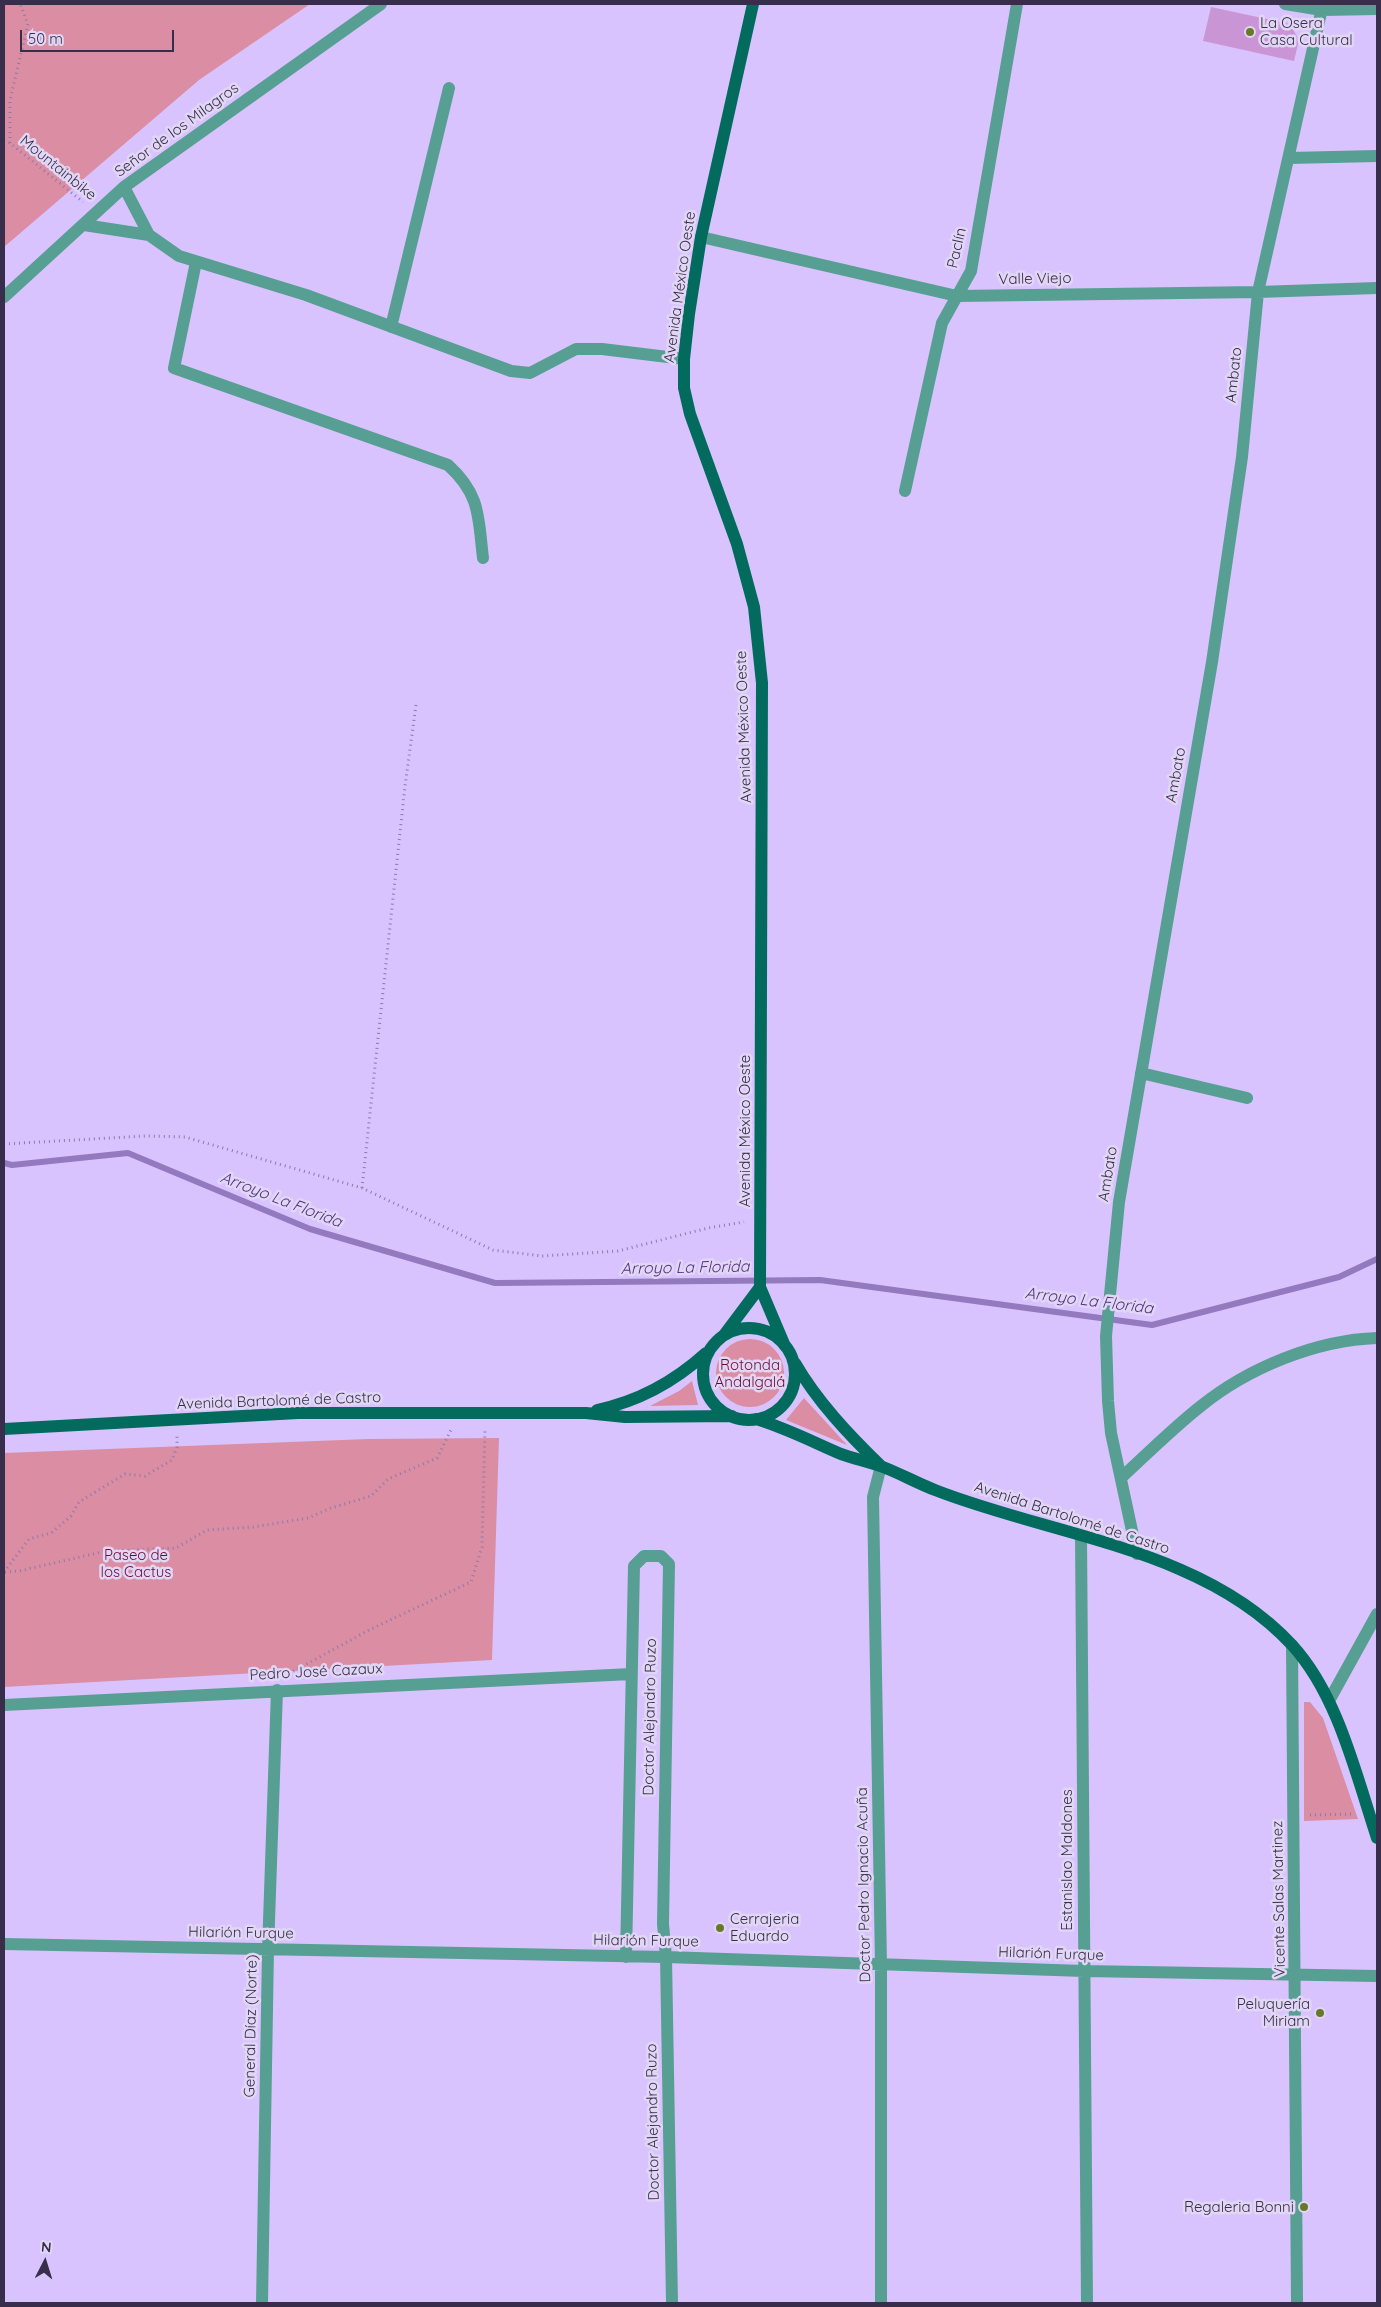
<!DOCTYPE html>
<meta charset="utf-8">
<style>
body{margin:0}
#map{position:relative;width:1381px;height:2307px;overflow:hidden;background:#d9c3ff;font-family:Quicksand,sans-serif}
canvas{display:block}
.frame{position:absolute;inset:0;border:5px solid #382d4a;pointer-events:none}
.north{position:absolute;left:20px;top:2237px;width:50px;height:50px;-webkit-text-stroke:4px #e1d7f5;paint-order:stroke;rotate:5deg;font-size:14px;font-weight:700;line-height:20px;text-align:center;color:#382d4a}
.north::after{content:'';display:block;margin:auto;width:18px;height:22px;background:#382d4a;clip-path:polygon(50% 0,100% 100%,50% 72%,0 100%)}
.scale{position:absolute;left:20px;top:30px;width:154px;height:22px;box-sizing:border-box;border:2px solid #382d4a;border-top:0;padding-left:6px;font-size:15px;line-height:18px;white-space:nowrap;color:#382d4a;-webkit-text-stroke:4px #e1d7f5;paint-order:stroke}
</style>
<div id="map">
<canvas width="1381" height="2307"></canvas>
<div class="frame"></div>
<div class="north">N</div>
<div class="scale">50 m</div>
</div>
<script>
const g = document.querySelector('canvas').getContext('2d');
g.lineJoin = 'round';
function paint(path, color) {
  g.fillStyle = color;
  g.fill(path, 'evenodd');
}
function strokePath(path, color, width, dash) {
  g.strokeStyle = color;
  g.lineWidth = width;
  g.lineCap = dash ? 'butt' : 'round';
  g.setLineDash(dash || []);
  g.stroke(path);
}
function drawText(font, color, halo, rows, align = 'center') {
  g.font = font + ' Quicksand,sans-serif';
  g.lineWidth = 5;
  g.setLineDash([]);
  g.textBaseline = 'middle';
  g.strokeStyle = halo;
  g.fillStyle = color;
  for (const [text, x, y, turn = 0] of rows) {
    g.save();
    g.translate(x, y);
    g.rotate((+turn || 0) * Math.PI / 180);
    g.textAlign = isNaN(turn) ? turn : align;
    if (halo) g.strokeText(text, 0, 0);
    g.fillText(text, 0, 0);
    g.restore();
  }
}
paint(new Path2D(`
 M4 4H310L199 80 4 247Z
 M716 1373a34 34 0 1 1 68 0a34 34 0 1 1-68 0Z
 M692 1381 698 1405 650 1406 679 1391Z
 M804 1398 847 1445 786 1420Z
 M499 1438 492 1660 4 1687V1453L368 1439Z
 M1304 1702H1310L1323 1718 1358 1819 1304 1821Z`), '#db8da3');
strokePath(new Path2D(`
 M4 1163 12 1165 128 1153 310 1229 495 1283 820 1280 1152 1325 1339 1277 1377 1259`), '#9379be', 6);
paint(new Path2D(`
 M1211 7 1290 24 1299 40 1294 61 1203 41Z`), '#ca95d4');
strokePath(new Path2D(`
 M4 141 10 143 83 202
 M10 143V100L28 24 20 4
 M4 1144 145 1136 185 1137 362 1188 493 1250 542 1256 618 1251 708 1228 744 1222
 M362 1188 405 786 416 705
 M4 1572 29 1539 51 1533 71 1516 79 1502 125 1474 145 1476 172 1460 177 1447V1436
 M5 1572 19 1571 106 1551 176 1548 207 1530 253 1527 308 1518 331 1508 371 1496 388 1479 437 1458 452 1428
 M290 1675 294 1671 371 1629 471 1582 482 1547 485 1429
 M1310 1815 1353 1814`), '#8c7ba8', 3, [1, 4]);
strokePath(new Path2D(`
 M1285 4 1322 10 1377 9
 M1289 158 1377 156
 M124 187 149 235 179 256 306 295 511 371 530 373 576 349H602L684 359
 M84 225 149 235
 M701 237 957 296 1258 292 1377 288
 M196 262 174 368 448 465C481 495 478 517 483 558
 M4 297 124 187 381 4
 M391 327 449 88
 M905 491 942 323 971 271 1017 4
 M1141 1073 1247 1098
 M1121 1478C1147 1454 1173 1428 1201 1406 1248 1368 1316 1340 1377 1338
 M1081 1536 1087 2303
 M1137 1554 1111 1433 1108 1401 1106 1336 1119 1202 1212 662 1242 457 1258 292 1323 4
 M1292 1645 1297 2303
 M1330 1699 1377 1614
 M4 1705 631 1674
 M4 1944 666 1957 1084 1971 1377 1976
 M626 1957 634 1566 644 1556H661L669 1564 663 1924 666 1957 672 2303
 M262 2303 268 1950 277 1690
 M881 2303V1965L873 1497 881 1466`), '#589f93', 12);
strokePath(new Path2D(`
 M753 4 701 237 689 314 684 359V388L690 414 737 544 754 607 762 683 760 1287 785 1346
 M703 1374a46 46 0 1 1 92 0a46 46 0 1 1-92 0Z
 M724 1335 760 1287
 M795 1363C817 1401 848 1434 880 1465
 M597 1410C640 1401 674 1382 706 1353
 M756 1419C786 1428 813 1442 841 1454 855 1459 870 1462 883 1467 901 1474 917 1483 935 1490 1052 1536 1203 1548 1292 1645 1338 1695 1356 1775 1377 1838
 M4 1429 298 1413H586L625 1417 732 1416`), '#036b5e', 12);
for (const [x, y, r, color] of [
 [1250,32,5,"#677929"],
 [720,1928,5,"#677929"],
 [1320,2013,5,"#677929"],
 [1304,2207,5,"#677929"]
]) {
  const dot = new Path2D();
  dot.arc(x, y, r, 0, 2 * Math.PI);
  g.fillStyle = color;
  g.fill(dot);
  strokePath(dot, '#e1d7f5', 2);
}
drawText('15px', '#382d4a', '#e1d7f5', [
 ["La Osera",1260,23],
 ["Casa Cultural",1260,40],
 ["Cerrajeria",730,1919],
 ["Eduardo",730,1936],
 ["Peluquería",1310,2004,"right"],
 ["Miriam",1310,2021,"right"],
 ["Regaleria Bonni",1294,2207,"right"]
], 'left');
drawText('15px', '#382d4a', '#e1d7f5', [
 ["Señor de los Milagros",177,130,-36],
 ["Mountainbike",58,168,39],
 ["Paclín",957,248,-77],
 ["Valle Viejo",1035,279,-1],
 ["Avenida México Oeste",680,287,-82],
 ["Ambato",1234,375,-84],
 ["Avenida México Oeste",744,727,-92],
 ["Ambato",1176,775,-80],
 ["Avenida México Oeste",745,1131,-90],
 ["Ambato",1108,1174,-81],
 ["Avenida Bartolomé de Castro",279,1401,-2],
 ["Avenida Bartolomé de Castro",1072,1518,18],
 ["Pedro José Cazaux",316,1672,-3],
 ["Doctor Alejandro Ruzo",650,1717,-89],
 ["Estanislao Maldones",1067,1860,-90],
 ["Doctor Pedro Ignacio Acuña",864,1885,-91],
 ["Vicente Salas Martinez",1279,1899,-91],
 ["Hilarión Furque",241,1933,1],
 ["Hilarión Furque",646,1941,1],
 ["Hilarión Furque",1051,1954,2],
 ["General Díaz (Norte)",251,2026,-89],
 ["Doctor Alejandro Ruzo",653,2122,-91]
]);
drawText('15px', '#6e0937', '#e1d7f5', [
 ["Rotonda",750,1365],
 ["Andalgalá",750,1382],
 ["Paseo de",136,1555],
 ["los Cactus",136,1572]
]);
drawText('italic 16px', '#553083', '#e1d7f5', [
 ["Arroyo La Florida",281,1200,21],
 ["Arroyo La Florida",685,1268,-1],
 ["Arroyo La Florida",1089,1301,7]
]);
</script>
